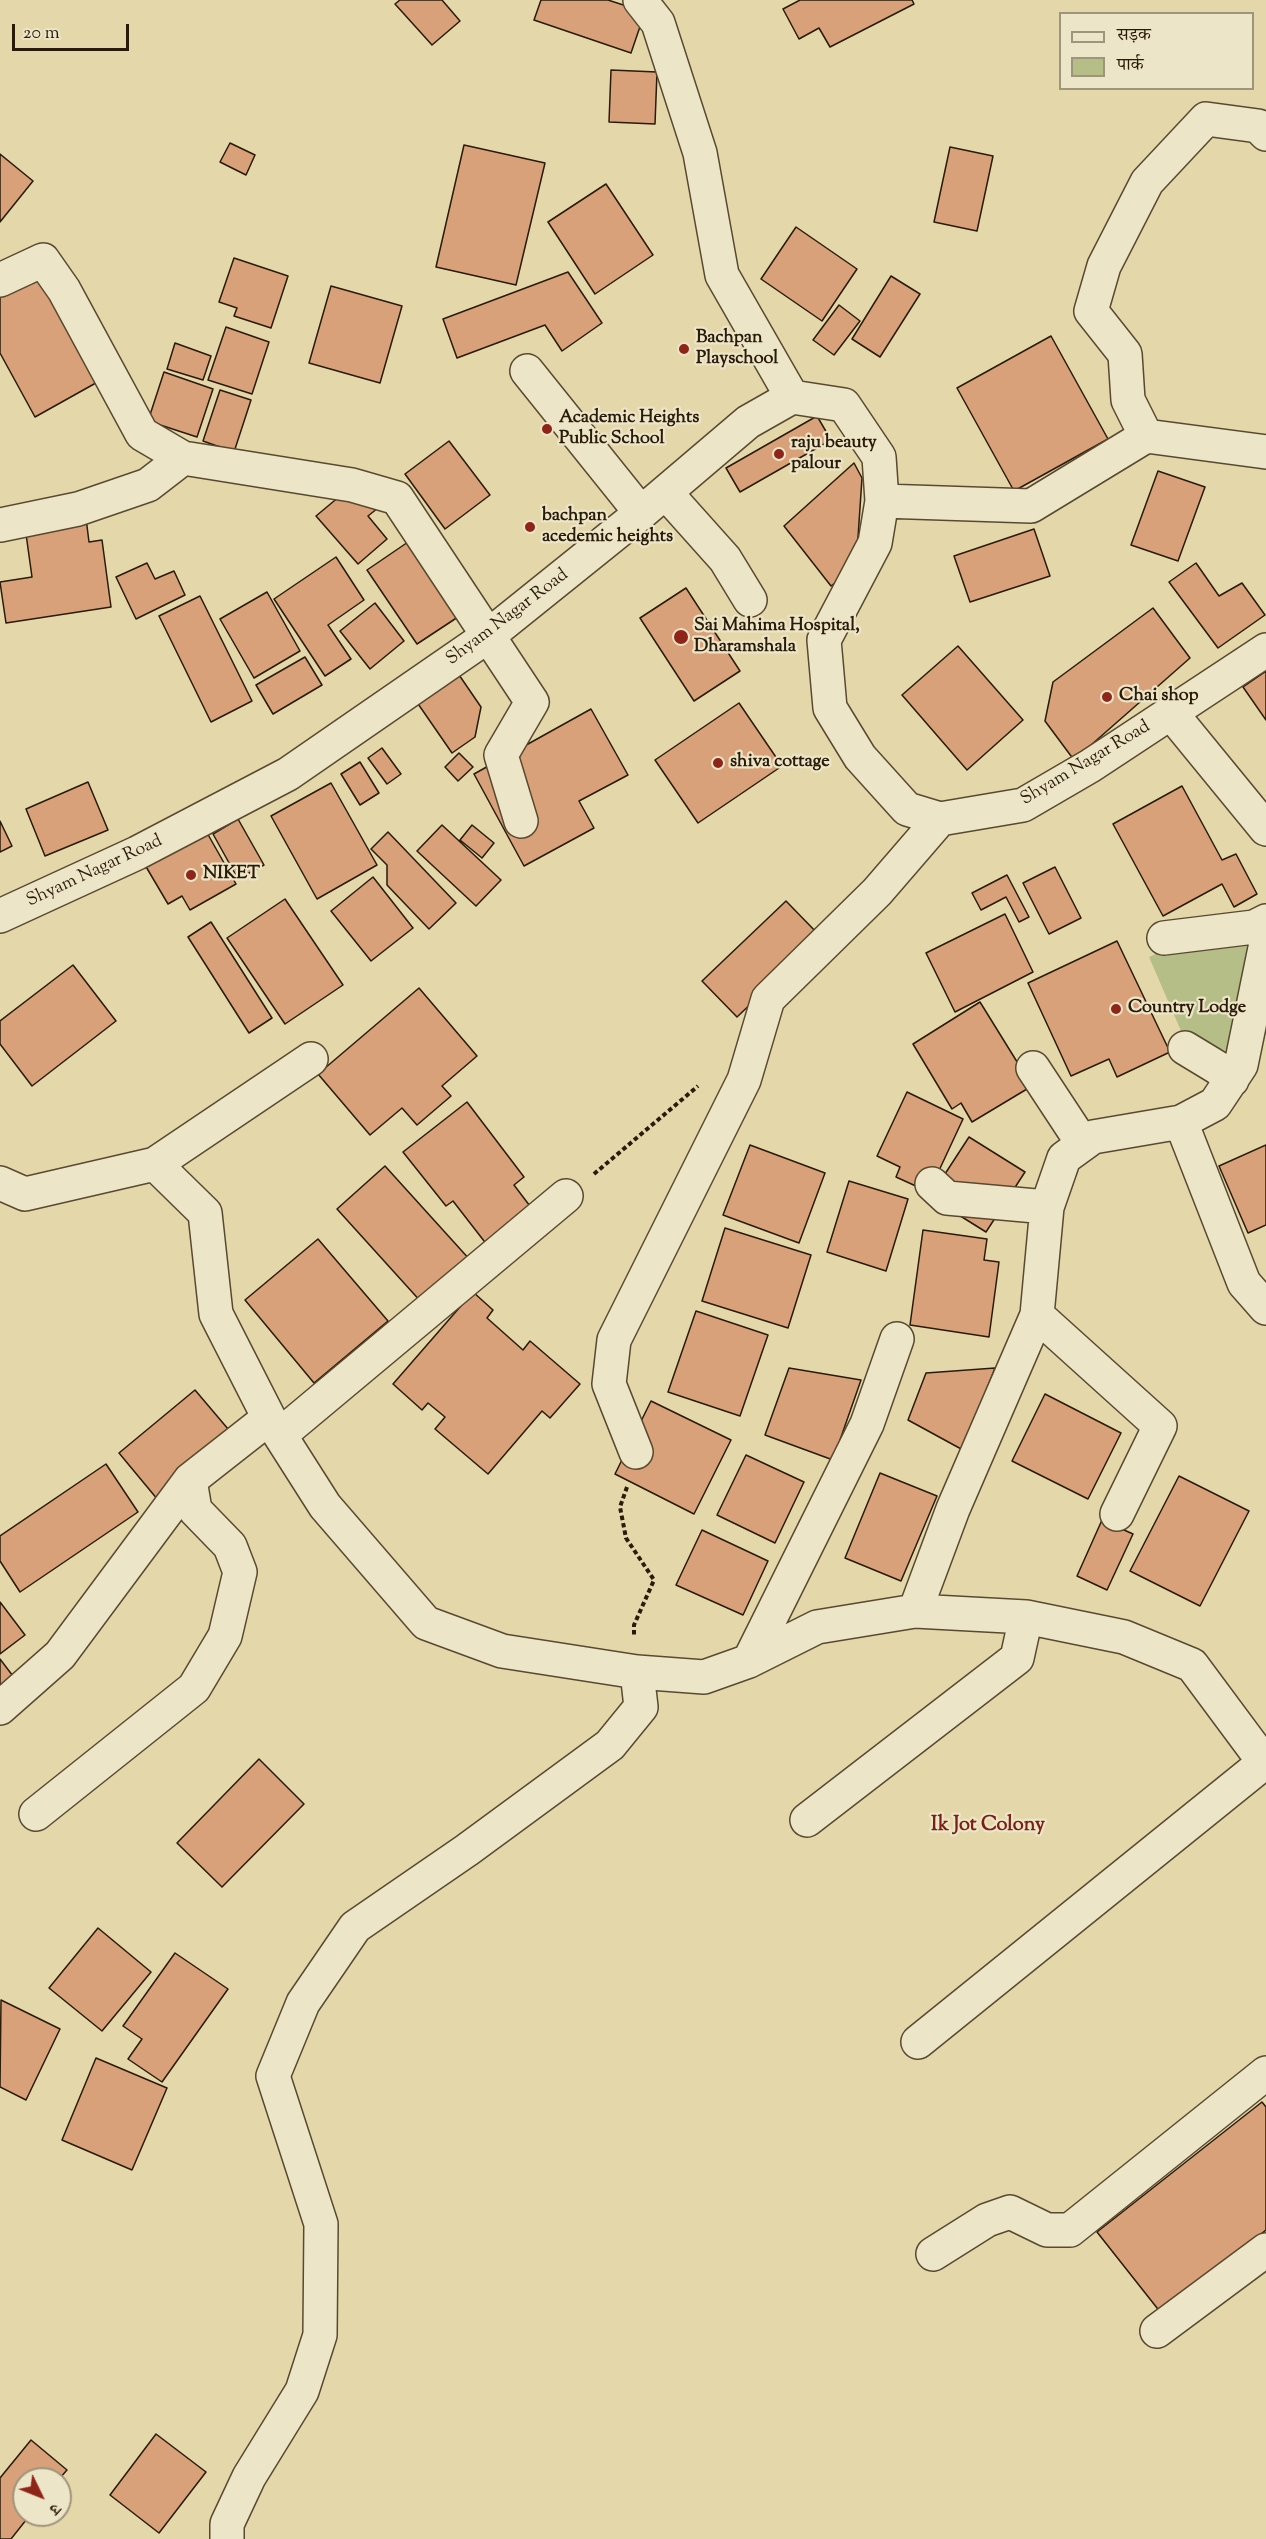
<!DOCTYPE html>
<meta charset="utf-8">
<style>
body{margin:0}
#map{position:relative;width:1266px;height:2539px;overflow:hidden;background:#e4d7aa;font-family:"Sorts Mill Goudy","Noto Serif Devanagari",serif}
canvas{display:block}
.legend{position:absolute;left:1059px;top:12px;width:195px;height:78px;box-sizing:border-box;background:#ede5c8;border:2px solid #9f947c;margin:0;padding:8px 10px;list-style:none;font-size:18px;color:#291b09}
.legend li{display:flex;align-items:center;gap:12px;height:30px}
.legend b{width:30px;border:2px solid #9f947c}
.north{position:absolute;left:12px;top:2467px;width:60px;height:60px;box-sizing:border-box;background:#ede5c8;border:2px solid #9f947c;border-radius:50%;rotate:133deg;font-size:16px;font-weight:700;line-height:24px;text-align:center;color:#291b09}
.north::after{content:'';display:block;margin:auto;width:21px;height:27px;background:#8f2418;clip-path:polygon(50% 0,100% 100%,50% 72%,0 100%)}
.scale{position:absolute;left:12px;top:24px;width:117px;height:27px;box-sizing:border-box;border:3px solid #291b09;border-top:0;padding-left:8px;font-size:18px;line-height:21px;white-space:nowrap;color:#291b09;-webkit-text-stroke:4px #ede5c8;paint-order:stroke}
</style>
<div id="map">
<canvas width="1266" height="2539"></canvas>
<ul class="legend">
<li><b style="height:8px;background:#ede5c8"></b>सड़क</li>
<li><b style="height:16px;background:#b5be87"></b>पार्क</li>
</ul>
<div class="north">उ</div>
<div class="scale">20 m</div>
</div>
<script>
const g = document.querySelector('canvas').getContext('2d');
g.lineJoin = 'round';
function paint(path, color) {
  g.fillStyle = color;
  g.fill(path, 'evenodd');
}
function strokePath(path, color, width, dash) {
  g.strokeStyle = color;
  g.lineWidth = width;
  g.lineCap = dash ? 'butt' : 'round';
  g.setLineDash(dash || []);
  g.stroke(path);
}
function drawText(font, color, halo, rows, align = 'center') {
  g.font = font + ' "Sorts Mill Goudy",serif';
  g.lineWidth = 4.5;
  g.setLineDash([]);
  g.textBaseline = 'middle';
  g.strokeStyle = halo;
  g.fillStyle = color;
  for (const [text, x, y, turn = 0] of rows) {
    g.save();
    g.translate(x, y);
    g.rotate((+turn || 0) * Math.PI / 180);
    g.textAlign = isNaN(turn) ? turn : align;
    if (halo) g.strokeText(text, 0, 0);
    g.fillText(text, 0, 0);
    g.restore();
  }
}
paint(new Path2D(`
 M1247 946 1229 1051 1185 1040 1149 957 1169 948Z`), '#b5be87');
const building = new Path2D(`
 M400 0H442L460 21 432 45 395 4Z
 M541 0H608L645 12 631 53 534 20Z
 M800 0H912L914 4 830 47 819 28 799 39 783 9Z
 M611 70 657 72 655 124 609 122Z
 M230 143 255 155 246 175 220 162Z
 M464 145 545 163 516 285 436 267Z
 M950 147 993 156 977 231 934 222Z
 M0 154 33 181 0 222Z
 M606 184 653 255 595 294 548 222Z
 M796 227 857 269 822 321 761 279Z
 M234 258 288 276 271 328 234 316 237 308 219 302Z
 M43 272 103 379 35 417 0 353V296Z
 M568 272 602 323 562 351 545 325 457 358 443 319Z
 M891 276 920 294 880 357 852 339Z
 M331 286 402 306 380 383 309 363Z
 M839 305 860 321 834 355 813 340Z
 M226 327 269 342 252 394 208 380Z
 M1051 336 1108 439 1014 491 957 388Z
 M175 343 211 356 203 380 167 369Z
 M164 372 213 389 197 437 148 421Z
 M220 390 251 400 234 452 203 441Z
 M817 416 831 440 740 492 726 468Z
 M449 441 490 495 445 529 405 474Z
 M854 463 862 478 856 567 831 586 784 526Z
 M1158 471 1205 487 1178 561 1131 545Z
 M346 491 383 504 368 516 387 539 358 564 316 516Z
 M86 518 89 542 102 540 111 607 6 623 0 582 32 577 26 534Z
 M1034 529 1050 576 970 602 954 556Z
 M411 540 461 615 417 644 367 570Z
 M336 557 364 600 328 625 351 659 325 676 274 599Z
 M147 563 155 579 174 571 185 595 136 619 116 577Z
 M1196 563 1219 596 1242 583 1265 615 1218 648 1169 582Z
 M686 588 740 671 694 701 640 618Z
 M267 592 300 651 254 678 220 619Z
 M200 596 252 701 211 722 159 616Z
 M375 603 404 641 370 669 340 631Z
 M1153 608 1190 658 1074 760 1045 721 1053 682Z
 M958 646 1023 720 967 770 902 695Z
 M305 657 322 685 273 714 256 685Z
 M455 669 481 707 475 737 452 753 414 698Z
 M1266 671V720L1243 687Z
 M739 703 782 766 698 823 655 760Z
 M591 709 628 775 579 801 594 828 524 866 474 774Z
 M382 748 401 774 387 784 368 758Z
 M459 753 473 767 458 781 445 767Z
 M360 762 379 793 360 805 341 774Z
 M88 782 108 830 45 856 26 809Z
 M331 783 377 865 317 899 271 816Z
 M1182 786 1222 860 1236 854 1257 894 1234 907 1222 884 1163 916 1113 824Z
 M238 819 264 865 238 879 213 834Z
 M0 821 12 846 0 852Z
 M442 825 501 880 476 906 417 851Z
 M472 825 494 843 482 858 460 840Z
 M206 831 236 884 190 910 182 896 168 904 145 865Z
 M388 832 456 903 429 929 387 885V865L371 849Z
 M1055 867 1081 918 1049 934 1023 883Z
 M1007 875 1029 917 1019 922 1006 897 981 910 972 893Z
 M373 877 413 928 371 961 331 911Z
 M285 899 343 985 285 1024 227 938Z
 M786 901 821 937 737 1017 702 981Z
 M1005 914 1033 972 955 1012 926 953Z
 M211 922 272 1018 249 1033 188 937Z
 M1117 941 1170 1052 1117 1077 1109 1059 1071 1076 1028 983Z
 M73 965 116 1021 32 1086 0 1044V1021Z
 M419 988 477 1056 442 1086 451 1096 417 1125 402 1108 370 1135 318 1074Z
 M980 1002 1032 1086 972 1122 961 1103 952 1109 913 1044Z
 M907 1092 963 1119 929 1192 896 1177 900 1167 877 1156Z
 M467 1102 524 1177 514 1185 536 1214 491 1250 453 1201 446 1206 403 1152Z
 M969 1137 1025 1172 986 1232 930 1197Z
 M750 1145 825 1173 799 1243 723 1215Z
 M1266 1145V1225L1248 1233 1219 1166Z
 M385 1166 471 1261 423 1304 337 1209Z
 M849 1181 908 1199 886 1271 827 1252Z
 M725 1228 811 1255 788 1328 702 1301Z
 M923 1230 987 1239 984 1260 999 1262 989 1337 910 1325Z
 M318 1239 388 1321 314 1383 245 1300Z
 M473 1292 493 1310 487 1318 523 1350 530 1341 580 1384 550 1418 542 1411 488 1474 435 1429 445 1417 428 1403 422 1410 393 1384Z
 M696 1311 768 1335 740 1416 668 1392Z
 M789 1368 861 1380 833 1460 765 1435Z
 M995 1368 963 1450 908 1420 926 1373Z
 M195 1390 234 1436 158 1500 119 1453Z
 M1045 1394 1121 1433 1088 1499 1012 1461Z
 M651 1401 731 1440 694 1514 615 1474Z
 M746 1455 804 1482 775 1543 717 1515Z
 M106 1464 138 1512 20 1592 0 1561V1536Z
 M880 1473 937 1496 901 1581 845 1558Z
 M1179 1476 1249 1511 1200 1606 1130 1571Z
 M1102 1520 1133 1534 1107 1590 1077 1576Z
 M702 1530 768 1561 743 1615 676 1585Z
 M0 1602 25 1635 0 1654Z
 M0 1659 19 1684 0 1698Z
 M259 1759 304 1804 222 1887 177 1843Z
 M98 1928 151 1972 102 2031 49 1988Z
 M175 1953 228 1989 162 2082 128 2059 142 2039 123 2026Z
 M1 2000 60 2029 26 2100 0 2087Z
 M96 2058 167 2088 132 2170 62 2140Z
 M1262 2102 1266 2107V2230L1161 2313 1097 2232Z
 M156 2434 206 2472 159 2533 110 2495Z
 M31 2440 67 2470 59 2479H24V2515H30L11 2539H0V2478Z`);
paint(building, '#d9a179');
strokePath(building, '#291b09', 1.5);
const minor = new Path2D(`
 M640 0 658 23 700 153 722 275 792 397
 M0 280 43 260 64 290 142 434 183 458 352 485 397 498 532 702 501 755 521 821
 M527 371 641 513
 M1146 436 1128 400 1125 354 1091 311 1104 266 1147 182 1206 119 1258 126 1266 134
 M666 493 725 559 750 600
 M882 501 1031 506 1146 436 1266 452
 M0 525 78 509 148 485 183 458
 M1171 713 1266 829
 M0 916 137 853 288 774 488 636 641 513 748 422 792 397 844 405 879 457 882 501 875 543 824 640 830 708 860 757 907 809 940 819 1023 805 1090 766 1266 650
 M1164 938 1254 927 1266 921
 M1185 1048 1218 1068 1232 1080
 M1033 1068 1083 1144
 M1181 1122 1244 1283 1266 1308
 M155 1164 311 1059
 M0 1183 25 1194 155 1164 205 1213 216 1314 269 1418 325 1506 426 1623 502 1651 637 1672 704 1677 749 1661 817 1627 915 1611 1026 1617 1124 1637 1192 1665 1264 1762
 M932 1184 947 1198 1047 1207
 M280 1435 566 1196
 M636 1452 609 1384 614 1340 744 1080 768 999 877 892 940 819
 M1117 1514 1160 1426 1037 1315 1047 1207 1064 1158 1093 1137 1181 1122 1215 1104 1241 1065 1266 943
 M915 1611 953 1509 1037 1315
 M749 1661 867 1424 897 1339
 M0 1708 60 1655 190 1480 269 1418
 M36 1814 194 1688 225 1636 240 1572 230 1546 195 1510 190 1480
 M807 1820 1017 1658 1026 1617
 M918 2042 1266 1761
 M933 2254 987 2220 1010 2212 1047 2230H1070L1266 2073
 M1157 2331 1266 2250
 M227 2539V2524L249 2477 302 2391 320 2335 321 2224 273 2076 303 2003 355 1927 467 1850 610 1745 641 1707 637 1672`);
strokePath(minor, '#584a31', 36);
strokePath(new Path2D(`
 M594 1174 698 1086
 M627 1487 620 1507 626 1538 654 1580 634 1625V1636`), '#291b09', 4, [4.5, 3]);
strokePath(minor, '#ede5c8', 33);
for (const [x, y, r, color] of [
 [684,349,6,"#8f2418"],
 [547,429,6,"#8f2418"],
 [779,454,6,"#8f2418"],
 [530,527,6,"#8f2418"],
 [681,637,8,"#8f2418"],
 [1107,697,6,"#8f2418"],
 [718,763,6,"#8f2418"],
 [191,875,6,"#8f2418"],
 [1116,1009,6,"#8f2418"]
]) {
  const dot = new Path2D();
  dot.arc(x, y, r, 0, 2 * Math.PI);
  g.fillStyle = color;
  g.fill(dot);
  strokePath(dot, '#ede5c8', 2);
}
drawText('bold 18px', '#291b09', '#ede5c8', [
 ["Bachpan",696,339],
 ["Playschool",696,360],
 ["Academic Heights",559,419],
 ["Public School",559,440],
 ["raju beauty",791,444],
 ["palour",791,465],
 ["bachpan",542,517],
 ["acedemic heights",542,538],
 ["Sai Mahima Hospital,",694,627],
 ["Dharamshala",694,648],
 ["Chai shop",1119,697],
 ["shiva cottage",730,763],
 ["NIKET",203,875],
 ["Country Lodge",1128,1009]
], 'left');
drawText('18px', '#291b09', '#ede5c8', [
 ["Shyam Nagar Road",508,618,-37],
 ["Shyam Nagar Road",1086,764,-31],
 ["Shyam Nagar Road",95,872,-25]
]);
drawText('bold 20px', '#7a1f14', '#ede5c8', [
 ["Ik Jot Colony",988,1827]
]);
</script>
